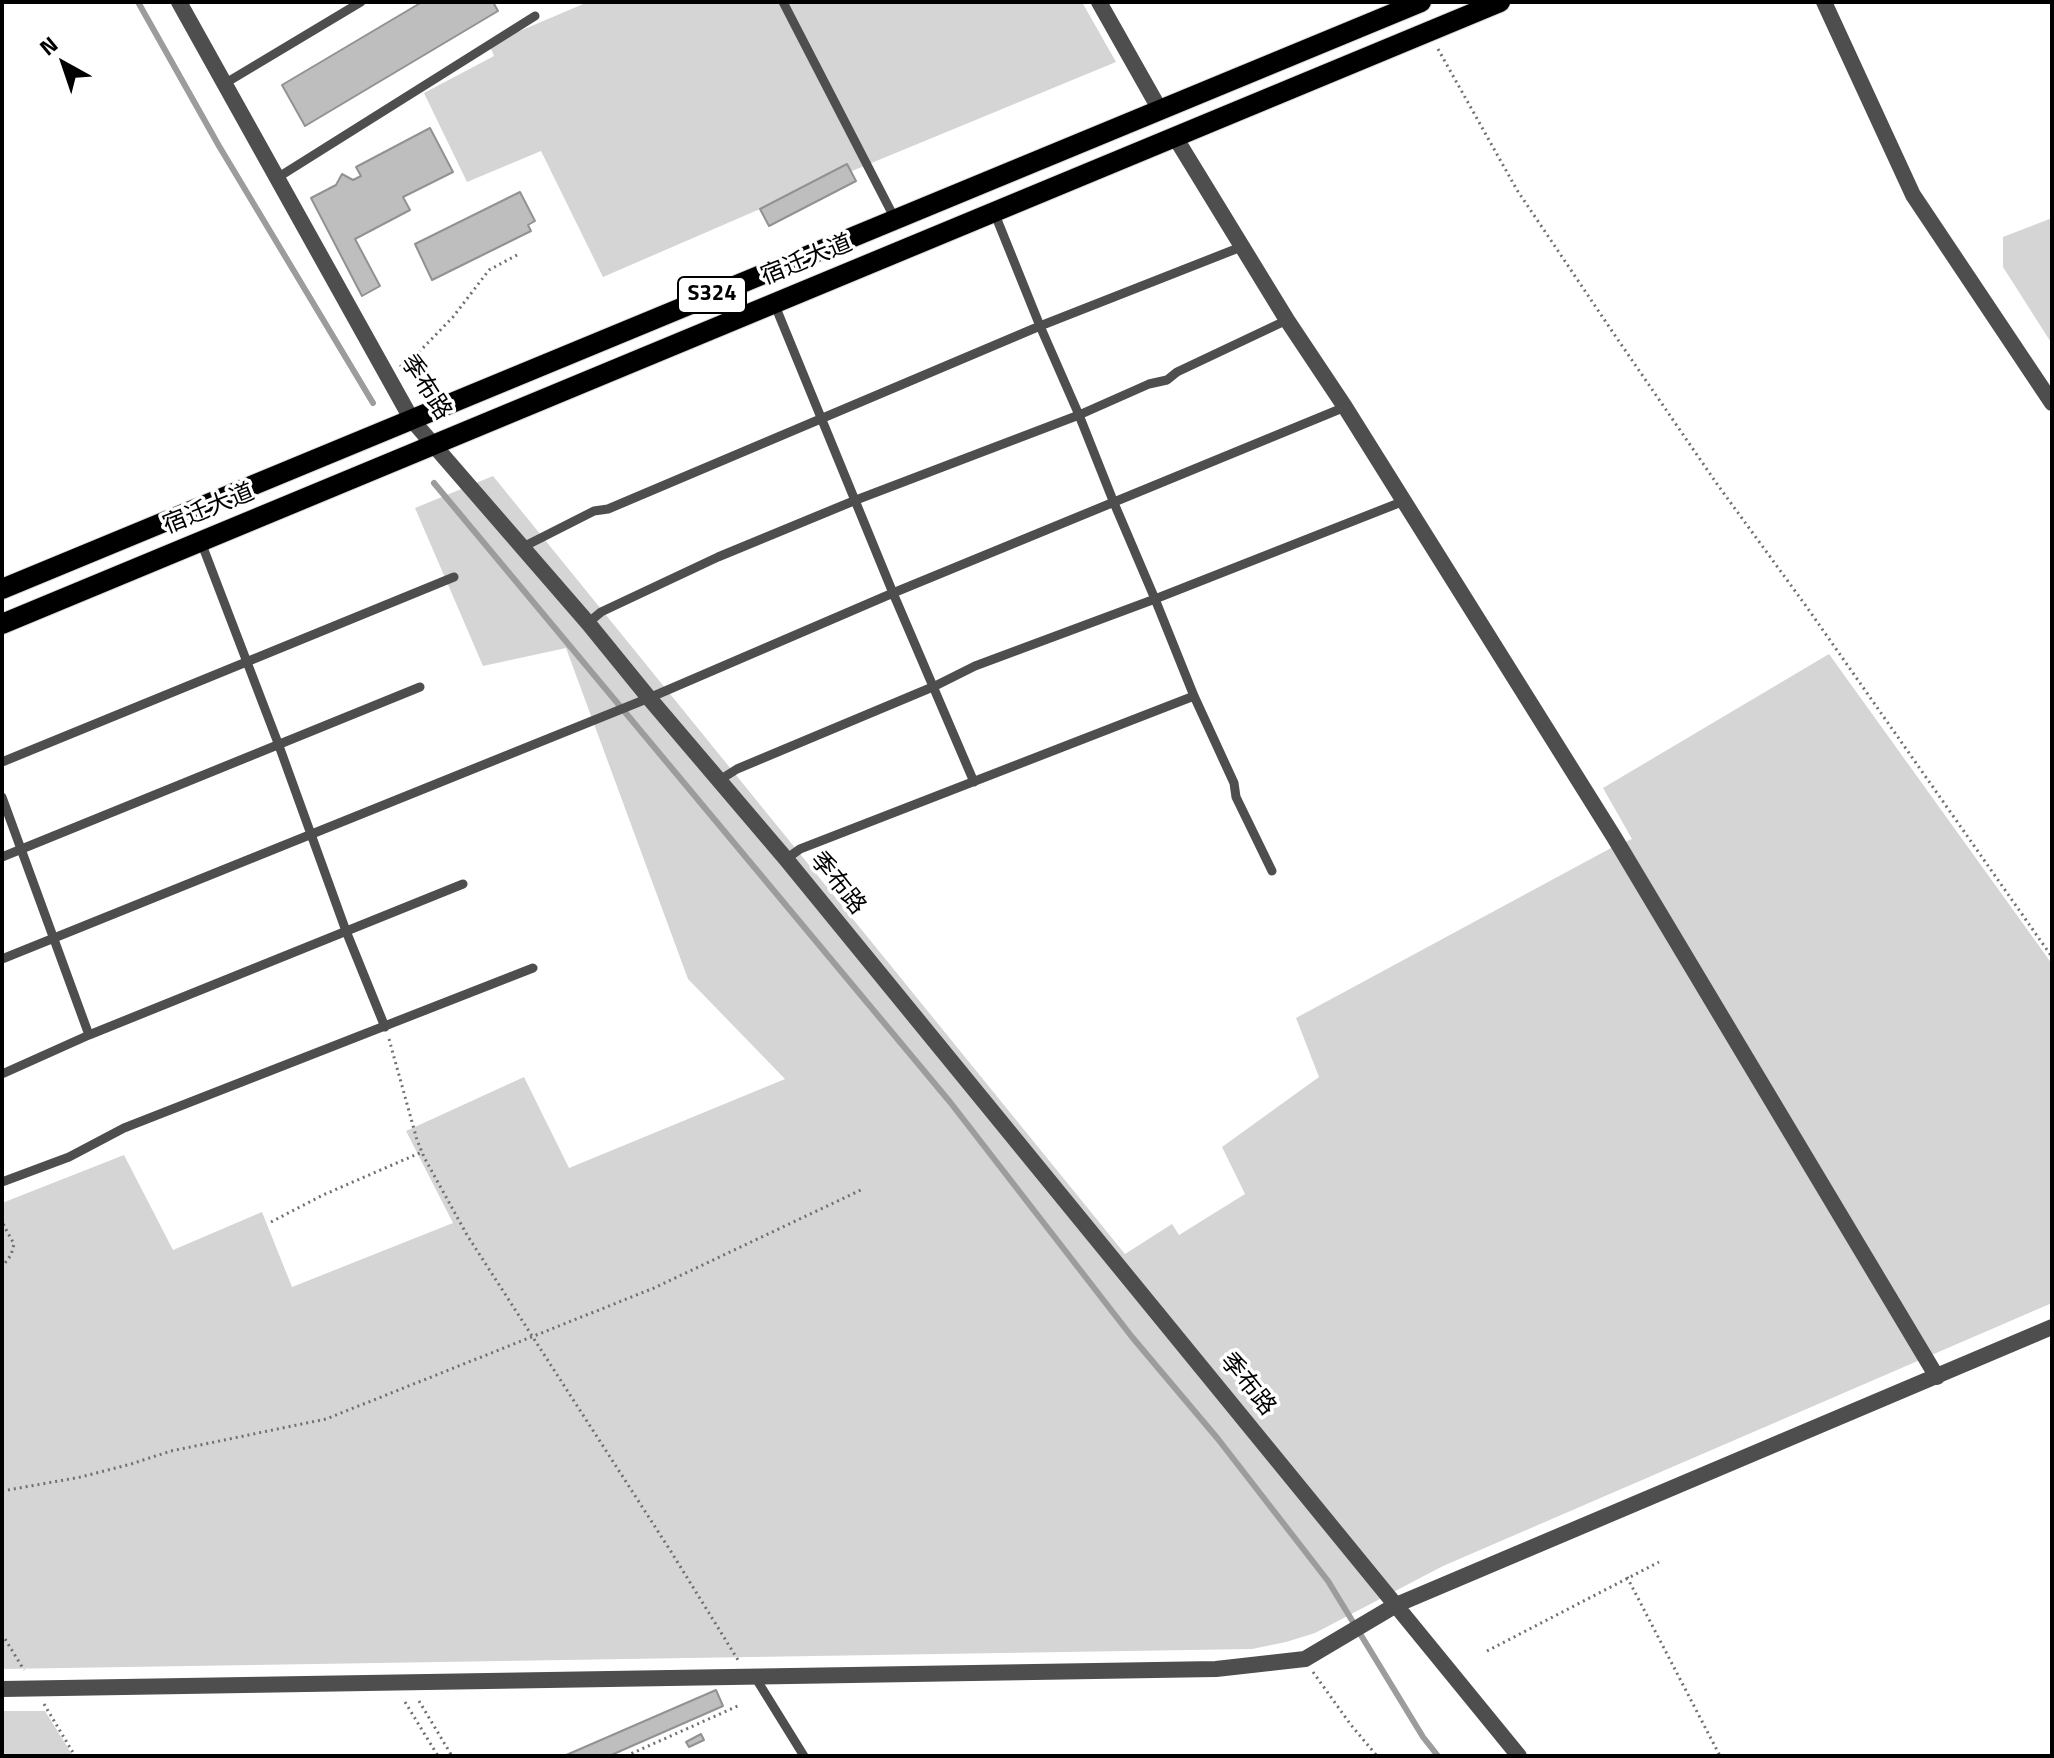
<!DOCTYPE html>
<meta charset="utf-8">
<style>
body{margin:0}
#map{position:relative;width:2054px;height:1758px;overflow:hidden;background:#fff;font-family:"Titillium Web",sans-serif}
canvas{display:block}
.frame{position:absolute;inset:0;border:4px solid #000;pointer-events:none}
.north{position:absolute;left:24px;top:24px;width:80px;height:80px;-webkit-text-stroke:6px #fff;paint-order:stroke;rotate:320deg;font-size:22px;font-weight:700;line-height:32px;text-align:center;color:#000}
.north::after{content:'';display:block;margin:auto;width:28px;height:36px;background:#000;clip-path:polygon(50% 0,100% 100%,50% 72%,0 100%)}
</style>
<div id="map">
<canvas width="2054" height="1758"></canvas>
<div class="frame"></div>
<div class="north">N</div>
</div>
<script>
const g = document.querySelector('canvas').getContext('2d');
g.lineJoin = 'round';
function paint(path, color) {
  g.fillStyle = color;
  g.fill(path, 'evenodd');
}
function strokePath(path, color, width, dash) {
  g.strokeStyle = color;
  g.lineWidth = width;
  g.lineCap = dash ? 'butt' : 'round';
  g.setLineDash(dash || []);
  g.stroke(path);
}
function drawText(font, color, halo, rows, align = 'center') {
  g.font = font + ' "Titillium Web","Noto Sans SC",sans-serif';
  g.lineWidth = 7;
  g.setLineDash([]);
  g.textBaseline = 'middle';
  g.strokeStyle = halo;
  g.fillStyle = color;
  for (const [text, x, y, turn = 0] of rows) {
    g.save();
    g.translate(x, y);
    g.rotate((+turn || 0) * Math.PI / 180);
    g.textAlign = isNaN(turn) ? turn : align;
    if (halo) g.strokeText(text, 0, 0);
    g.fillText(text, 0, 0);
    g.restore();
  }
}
paint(new Path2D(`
 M588 2H1082L1116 62 760 209 603 277 541 151 467 182 424 93 494 56 489 44Z
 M2052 218V344L2003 267V237Z
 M493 476 1125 1254 1172 1224 1179 1235 1245 1194 1222 1147 1319 1077 1296 1018 1611 848 1632 839 1603 788 1829 654 2052 964V1303L1443 1566 1315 1633 1286 1642 1252 1649 2 1669V1203L124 1155 173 1250 262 1212 292 1287 453 1223 406 1131 524 1077 569 1168 785 1079 688 979 566 648 483 666 415 508Z
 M2 1711H45L73 1756H2Z`), '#d5d5d5');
strokePath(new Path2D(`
 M138 2 219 146 373 403
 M434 483 950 1102 1132 1337 1218 1439 1328 1581 1423 1737 1438 1756`), '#9c9c9c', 6);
const building = new Path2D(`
 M422 2H493L498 11 305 126 282 85Z
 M430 128 453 172 403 197 410 210 355 239 380 286 362 296 311 198 336 185 342 174 353 180 361 176 356 167Z
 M847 164 856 181 769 226 760 209Z
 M520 192 535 221 528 225 531 231 432 280 415 244Z
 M716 1690 723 1706 609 1756H564Z
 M701 1734 704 1740 689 1747 686 1742Z`);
paint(building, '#bebebe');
strokePath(building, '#929292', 2);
const primary = new Path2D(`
 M2 589 1421 2
 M2 624 1500 2`);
strokePath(primary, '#dbdbdb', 22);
strokePath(new Path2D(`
 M1438 49 1517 190 1614 334 1717 484 1806 606 2052 957
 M400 367 420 351 453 317 489 270 517 255
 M389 1039 417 1140 424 1157 467 1235 670 1550 738 1660
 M2 1218 4 1226 14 1244 11 1255 2 1267
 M271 1222 323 1195 422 1152
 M2 1491 81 1477 131 1464 171 1451 326 1419 654 1288 863 1189
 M1627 1577 1720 1756
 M2 1634 24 1670
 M1487 1651 1659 1562
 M1313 1672 1351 1725 1377 1756
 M419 1701 452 1756
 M405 1702 438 1756
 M44 1704 75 1756
 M626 1756 740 1705`), '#707070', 3, [2, 4]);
strokePath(new Path2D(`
 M783 2 895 219
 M224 84 361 2
 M277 178 535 16
 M994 212 1040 326 1079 415 1114 503 1155 599 1194 696 1234 783 1236 797 1272 871
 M774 303 893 593 974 782
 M201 542 278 743 346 931 385 1027
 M523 547 594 511 608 509 1040 326 1241 247
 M588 623 601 612 718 557 856 500 1079 415 1149 384 1167 380 1177 372 1287 320
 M2 762 454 577
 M718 781 737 769 935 686 975 666 1155 599 1404 501
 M2 797 89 1035
 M2 857 420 687
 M786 859 800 849 1194 696
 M2 959 649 698 893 593 1345 407
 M2 1074 89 1035 463 884
 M2 1182 69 1157 124 1128 533 968
 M755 1677 804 1756`), '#4e4e4e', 9);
strokePath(new Path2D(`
 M179 2 412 420 588 623 649 698 786 859 1519 1756
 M1099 2 1160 110
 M1824 2 1913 195 2052 403
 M1175 137 1287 320 1345 407 1614 837 1937 1377
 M2 1689 1216 1669 1305 1659 1396 1605 2052 1327`), '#4e4e4e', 16);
strokePath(primary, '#000', 20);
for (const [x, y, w] of [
 [712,295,68]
]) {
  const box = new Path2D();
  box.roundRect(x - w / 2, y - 18, w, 36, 6);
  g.fillStyle = '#fff';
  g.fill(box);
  strokePath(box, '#000', 2);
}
drawText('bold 22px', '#000', null, [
 ["S324",712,295]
]);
drawText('24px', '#000', '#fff', [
 ["宿迁大道",807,261,-22],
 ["季布路",425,388,57],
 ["宿迁大道",209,510,-22],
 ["季布路",837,884,51],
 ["季布路",1247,1385,51]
]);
</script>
